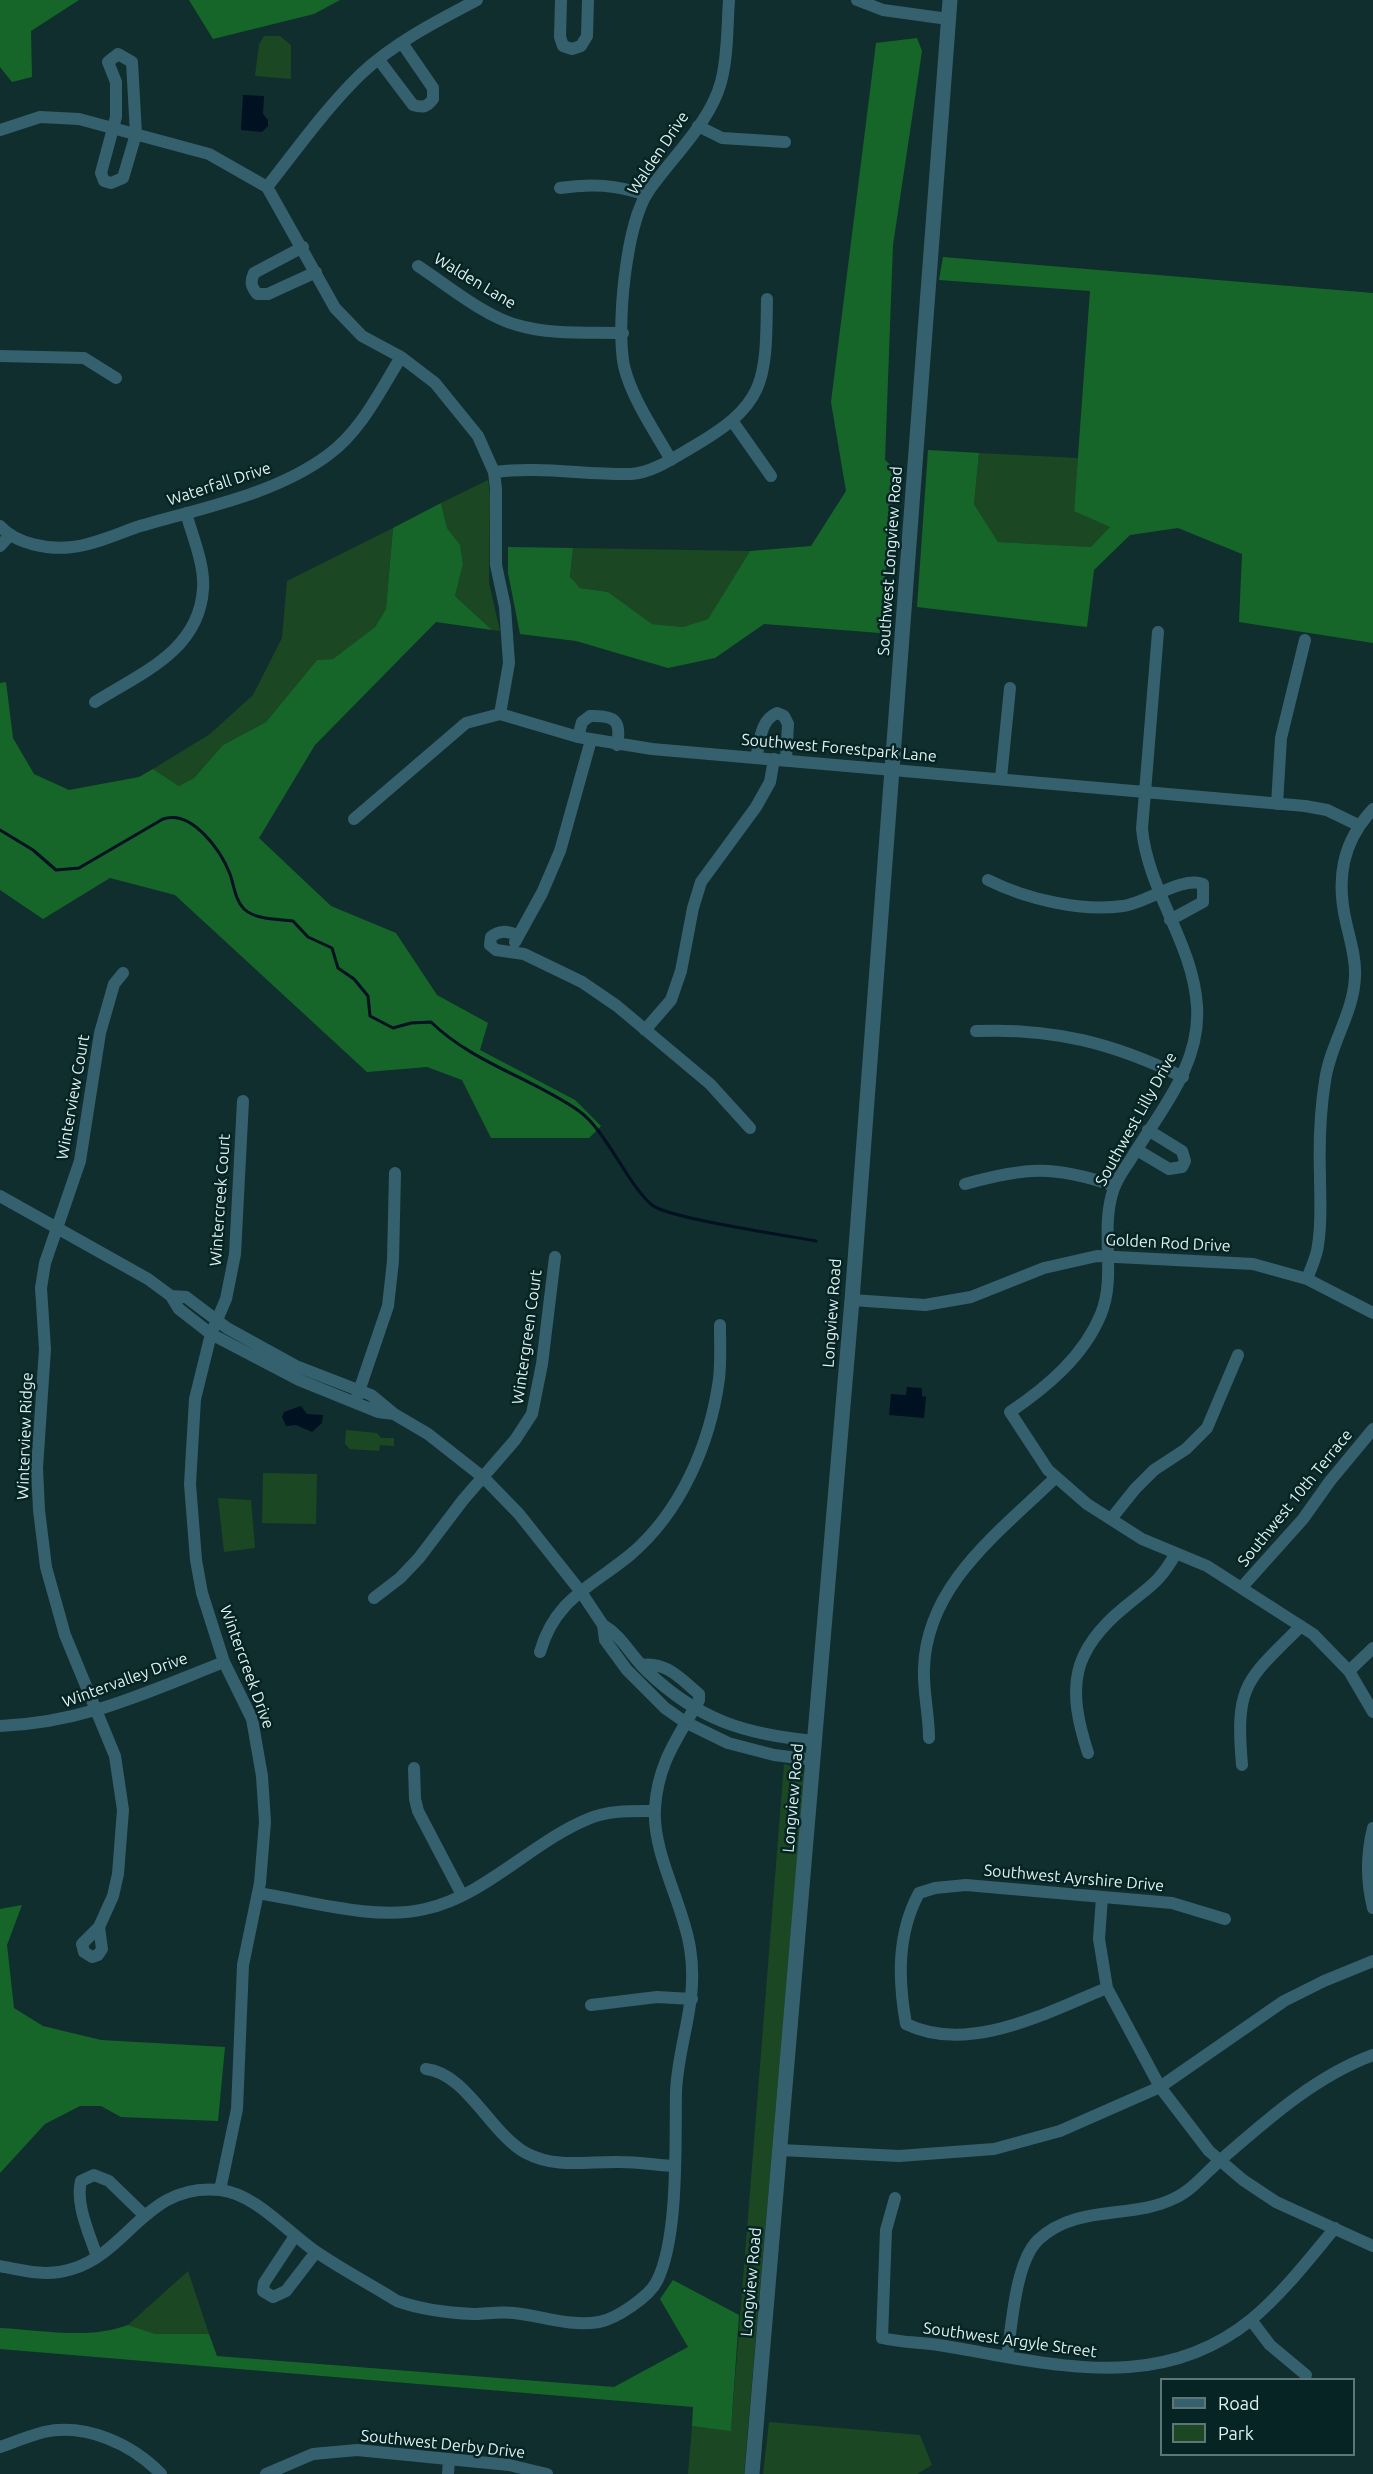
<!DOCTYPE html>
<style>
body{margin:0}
#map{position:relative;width:1373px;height:2474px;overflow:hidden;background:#112e2e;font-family:Ubuntu,sans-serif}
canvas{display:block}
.legend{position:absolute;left:1160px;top:2378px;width:195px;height:78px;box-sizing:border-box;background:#062424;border:2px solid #5d7676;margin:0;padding:8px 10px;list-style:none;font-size:18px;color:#dff0f0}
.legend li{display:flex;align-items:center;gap:12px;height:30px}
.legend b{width:30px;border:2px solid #5d7676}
</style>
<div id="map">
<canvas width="1373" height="2474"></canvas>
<ul class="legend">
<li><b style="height:8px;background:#35616e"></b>Road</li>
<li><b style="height:16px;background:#1b4822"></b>Park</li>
</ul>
</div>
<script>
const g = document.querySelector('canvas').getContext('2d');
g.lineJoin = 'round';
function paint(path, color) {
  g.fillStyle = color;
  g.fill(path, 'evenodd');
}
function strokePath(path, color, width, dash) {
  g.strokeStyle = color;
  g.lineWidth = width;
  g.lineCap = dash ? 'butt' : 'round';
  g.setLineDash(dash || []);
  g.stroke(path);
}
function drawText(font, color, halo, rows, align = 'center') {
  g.font = font + ' Ubuntu,sans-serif';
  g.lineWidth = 5;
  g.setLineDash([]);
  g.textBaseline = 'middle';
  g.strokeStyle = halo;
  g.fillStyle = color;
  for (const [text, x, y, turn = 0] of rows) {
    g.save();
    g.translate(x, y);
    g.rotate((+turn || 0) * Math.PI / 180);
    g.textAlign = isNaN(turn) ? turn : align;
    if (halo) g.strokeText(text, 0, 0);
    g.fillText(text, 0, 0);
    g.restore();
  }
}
paint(new Path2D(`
 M264 36H280L291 45V79L255 76 259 44Z
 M979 453 1078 458 1074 510 1111 527 1091 547 998 542 974 504Z
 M488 480 490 495 489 583 500 631 492 630 455 596 463 564 460 546 447 528 441 503Z
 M393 528 386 609 375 627 333 659 317 660 266 722 223 745 194 778 179 786 153 769 210 734 253 695 282 638 287 581Z
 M573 548 750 551 708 619 683 627 652 624 608 592 580 588 570 578Z
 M346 1430 377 1433 381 1438H394V1446L380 1445 379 1451 350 1449 345 1444Z
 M263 1473 317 1474 316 1524 262 1523Z
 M218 1498 251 1500 255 1548 224 1552Z
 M784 1764 803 1769 804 1780 744 2474H688L692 2426 731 2430Z
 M188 2271 209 2334H154L128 2325Z
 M769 2422 920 2435 932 2465 917 2474H763Z`), '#1b4822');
paint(new Path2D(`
 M0 0H79L31 31 32 77 12 82 0 67Z
 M189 0H340L314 14 213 39Z
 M917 38 922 51 893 245 885 460 895 469 880 633 764 624 715 658 668 668 576 641 520 634 508 573V547L573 548 570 577 580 588 608 592 652 624 683 627 708 619 750 551 811 546 846 491 831 402 876 43Z
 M943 257 1373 293V643L1239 622 1242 554 1178 528 1130 535 1094 570 1087 627 917 607 928 450 979 453 974 504 998 542 1091 547 1110 527 1074 511 1090 291 939 280Z
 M441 503 447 528 460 545 463 564 455 596 492 630 436 622 315 745 259 838 331 906 396 933 437 995 488 1023 480 1050 575 1100 601 1126 589 1138H491L462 1080 427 1067 367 1072 175 895 110 878 43 919 0 890V683L6 682 13 738 34 774 69 790 139 777 153 769 179 786 194 778 223 745 266 722 317 660 333 659 375 627 386 609 393 528Z
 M22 1905 7 1945 14 2008 43 2026 101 2040 225 2047 218 2121 121 2117 101 2106H80L45 2124 0 2173V1909Z
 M673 2280 739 2315 731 2431 692 2426 693 2407 0 2349V2328C42 2330 89 2340 128 2325L155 2334H209L217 2356 614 2387 688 2347 660 2299Z`), '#176629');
paint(new Path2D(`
 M243 95 264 96 263 114 268 120V126L262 132 241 130Z
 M907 1387 922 1388V1396L926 1397 924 1418 889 1415 891 1394 906 1395Z
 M301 1406 307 1414 323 1415 322 1423 312 1432 296 1425 286 1426 282 1417 284 1412Z`), '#012');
strokePath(new Path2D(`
 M0 830 33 850 56 870 79 868 163 819C192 809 221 851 230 874 234 885 235 900 244 909 256 920 277 919 293 921L308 937 332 948 338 968 354 979 368 996 370 1016 393 1028 411 1023 431 1022C473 1063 532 1078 579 1111 606 1130 627 1184 652 1205 667 1218 789 1236 816 1241`), '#012', 3);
strokePath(new Path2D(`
 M561 0 560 37 563 46 572 49 581 46 587 36 588 0
 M857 0 883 10 948 19
 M118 54 132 62 136 134 123 178 111 183 104 181 101 173 116 117V82L108 62Z
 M379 60 413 105C423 108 427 107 433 99V88L402 43
 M698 126 722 138 785 142
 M0 130 40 117 79 119 209 154 267 187 335 308 362 336 401 357 435 383 478 436 494 472 496 489V565L505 607 509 663 500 714
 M267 187C297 149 326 108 361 74 394 43 437 21 477 0
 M560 188C591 183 617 185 646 195
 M303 247 254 273C250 282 251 286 257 294H268L316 272
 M418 266C447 285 484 316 517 325 550 335 589 332 623 333
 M0 356 84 358 116 378
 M733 422 771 476
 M671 460C654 430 632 399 624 366 616 327 626 224 648 192 672 157 710 123 721 82 728 56 727 27 729 0
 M494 472C540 466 585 475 631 474 651 473 672 459 689 449 766 405 766 384 767 299
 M0 526C16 544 49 550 72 547 93 545 117 534 137 527 201 508 274 495 328 455 361 431 380 391 401 357
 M0 546 10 535
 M1158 632 1142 829C1148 891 1193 943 1197 1006 1201 1064 1161 1110 1132 1157 1126 1167 1118 1177 1114 1188 1099 1229 1117 1275 1101 1314 1084 1356 1047 1387 1010 1412L1048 1470 1087 1504 1142 1539 1207 1566 1313 1634 1349 1671 1373 1712
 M95 702C141 673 199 651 203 589 205 565 192 535 186 513
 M578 737 582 722 590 716C614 715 622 720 617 745
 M756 758C760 742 760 720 777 713L784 716 788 724 786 759
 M1001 778 1010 688
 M1277 804 1281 738 1305 640
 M354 819 466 723 500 714 578 737 652 749 1305 806 1327 810 1358 825
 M988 880C1026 899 1081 912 1123 906 1146 903 1182 876 1203 884V902L1170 920
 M517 935C507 931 499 930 491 937L490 945 496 950 524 954 582 982 617 1006 710 1084 750 1128
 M515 942 542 893 560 851 591 740
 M645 1030 671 1000 681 971 693 908 701 882 756 807 770 782 774 759
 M976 1031C1054 1028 1113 1043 1183 1077
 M1137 1150 1169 1169 1182 1167 1185 1161 1182 1151 1148 1130
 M965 1184C1026 1167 1054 1165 1115 1186
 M0 1196 148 1279 171 1296 179 1309 211 1334 299 1380 378 1412 394 1414
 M1307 1279C1311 1268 1317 1256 1318 1245 1322 1222 1320 1199 1320 1176 1319 1145 1320 1112 1325 1081 1330 1044 1354 1013 1355 976 1356 958 1350 940 1346 922 1336 879 1342 842 1373 809
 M171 1296 186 1297 227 1328 296 1366 371 1395 394 1414 428 1434 484 1478 519 1514 581 1592 603 1625 605 1640 627 1670 665 1708 685 1722 728 1743 774 1755 814 1760
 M852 1300 925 1305 971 1297 1044 1268 1097 1256 1253 1264 1307 1279 1373 1313
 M357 1397 388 1306 393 1261 395 1173
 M1111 1519 1135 1489 1154 1470 1186 1449 1207 1428 1238 1355
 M1242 1587 1303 1519 1330 1481 1373 1429
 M374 1598 400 1578 419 1558 463 1500 515 1440 532 1414 542 1364 555 1257
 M603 1625C622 1636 631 1656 647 1671 698 1720 746 1735 816 1741
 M540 1652C555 1599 591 1587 630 1555 681 1512 710 1444 719 1379 721 1362 720 1343 720 1325
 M1349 1671 1373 1648
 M0 1726C84 1723 147 1692 224 1662
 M929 1738C929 1714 923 1692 924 1669 926 1584 1001 1531 1056 1477
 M1088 1753C1067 1688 1070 1651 1126 1606 1150 1586 1160 1582 1176 1553
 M1242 1765C1235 1684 1246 1681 1301 1626
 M414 1768 415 1799 418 1811 462 1895
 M1373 1828C1366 1856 1366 1880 1373 1908
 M258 1893C309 1901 375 1921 425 1909 485 1896 532 1842 588 1819 609 1810 632 1811 655 1811
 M1102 1897 1099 1939 1107 1988 1160 2087 1209 2151 1243 2180 1276 2202 1373 2246
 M99 1927 102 1949 98 1955 92 1957 84 1952 82 1944 99 1927 113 1896 118 1874 123 1810 115 1756 65 1635 46 1567 39 1510 37 1468 45 1349 41 1288 45 1263 80 1161 100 1033 114 984 123 973
 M1107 1988C1047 2012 970 2055 906 2024 898 1979 897 1934 919 1893L935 1888 966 1885 1172 1903 1225 1919
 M591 2005 657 1997 692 1999
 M426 2069C466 2073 491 2134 526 2153 556 2169 588 2161 620 2162 638 2162 657 2165 675 2166
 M781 2150 899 2156 994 2149 1060 2131 1160 2087 1284 2001 1324 1981 1373 1961
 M220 2190 237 2109 243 1965 260 1883 265 1822 262 1776 252 1719 224 1662 202 1593 196 1560 190 1484 195 1399 211 1334 226 1299 235 1254 243 1101
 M895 2198 886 2230 882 2338C898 2342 914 2342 931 2344 953 2347 974 2351 995 2355 1086 2371 1174 2383 1252 2319 1283 2293 1309 2259 1335 2228
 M295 2236 264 2283 263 2291 273 2297 286 2291 316 2252
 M97 2257C90 2235 75 2204 81 2181L94 2175 109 2181 144 2215
 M0 2266C24 2271 47 2277 72 2269 129 2252 147 2182 220 2190 256 2194 287 2232 315 2251 341 2269 370 2284 397 2301 420 2309 448 2313 473 2314 486 2314 500 2311 514 2313 543 2316 569 2327 599 2322 616 2319 649 2297 657 2281 679 2237 675 2142 676 2092 678 2042 699 2002 690 1948 683 1903 652 1853 655 1808 658 1762 678 1738 699 1700V1694C681 1679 666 1661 641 1665
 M1251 2320 1270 2345 1306 2375
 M1007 2357C1012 2325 1015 2263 1038 2240 1077 2203 1132 2220 1175 2198 1194 2189 1208 2170 1224 2157 1269 2118 1316 2076 1373 2055
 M0 2447C14 2442 29 2436 44 2432 86 2423 132 2444 161 2474
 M266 2474 313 2454 357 2450 509 2465 547 2474
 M448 2474 449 2460`), '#35616e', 12);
strokePath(new Path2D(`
 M752 2474 852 1300 950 0`), '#35616e', 15);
drawText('16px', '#dff0f0', '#062424', [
 ["Walden Drive",658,153,-56],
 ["Walden Lane",475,281,31],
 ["Waterfall Drive",219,484,-18],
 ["Southwest Longview Road",890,561,-86],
 ["Southwest Forestpark Lane",839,748,5],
 ["Winterview Court",73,1097,-80],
 ["Southwest Lilly Drive",1136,1119,-61],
 ["Wintercreek Court",220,1200,-86],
 ["Golden Rod Drive",1168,1243,3],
 ["Longview Road",832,1313,-86],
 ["Wintergreen Court",527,1337,-82],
 ["Winterview Ridge",25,1436,-88],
 ["Southwest 10th Terrace",1295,1498,-51],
 ["Wintercreek Drive",247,1667,70],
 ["Wintervalley Drive",125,1680,-20],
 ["Longview Road",793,1798,-85],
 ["Southwest Ayrshire Drive",1074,1878,5],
 ["Longview Road",751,2282,-85],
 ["Southwest Argyle Street",1010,2340,8],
 ["Southwest Derby Drive",443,2444,6]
]);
</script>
